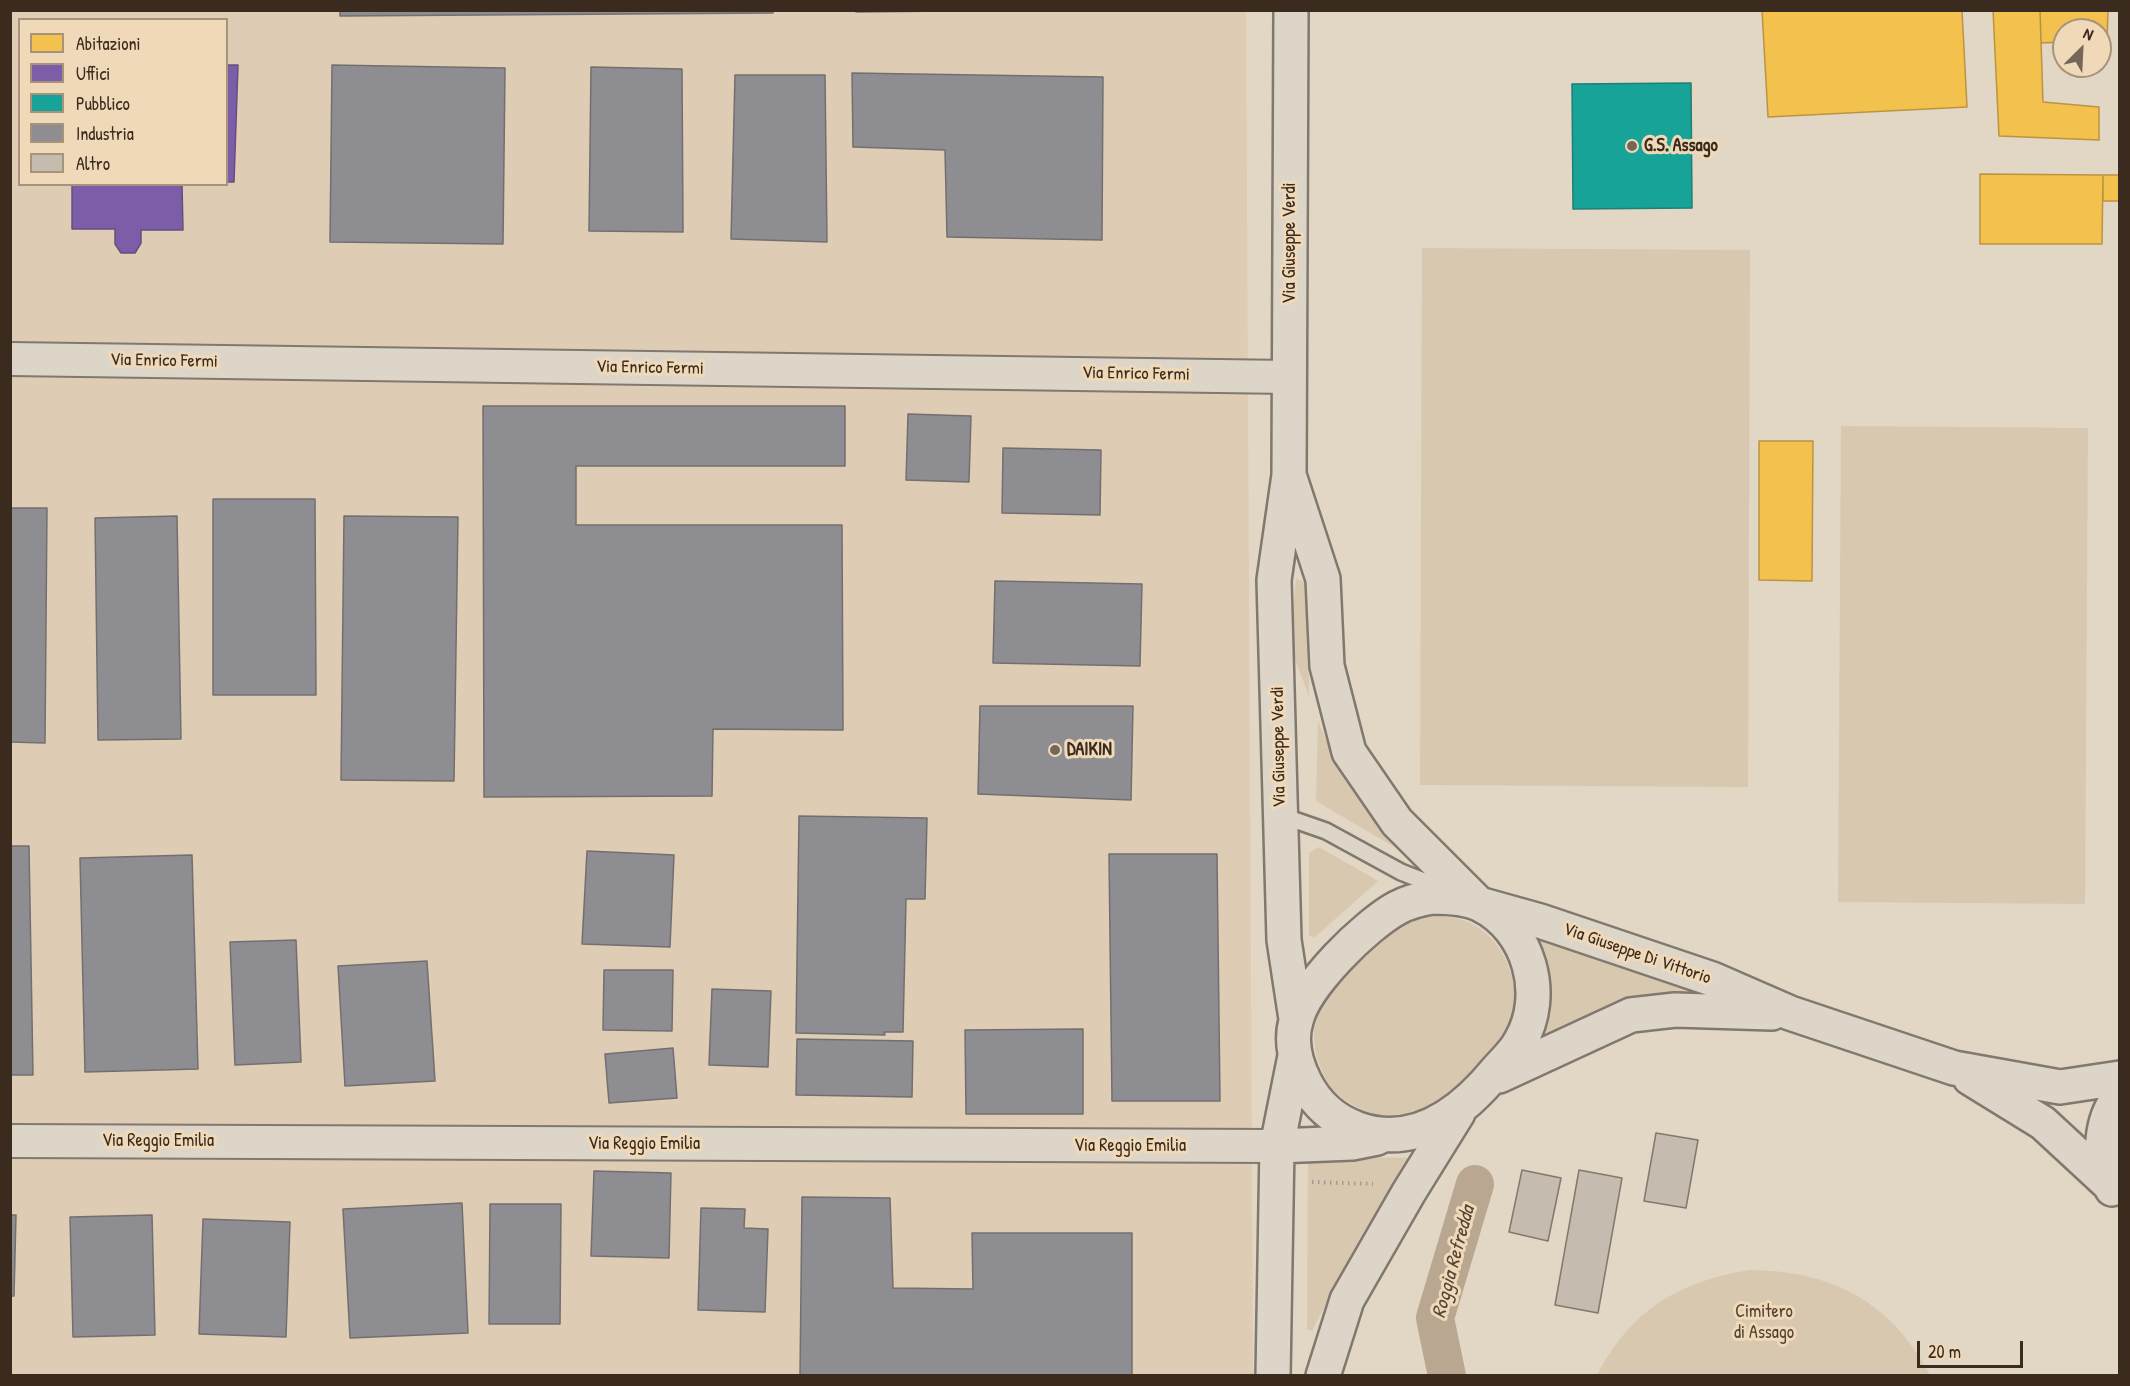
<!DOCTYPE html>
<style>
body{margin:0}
#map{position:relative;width:2130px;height:1386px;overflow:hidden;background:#e2d6c5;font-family:"Patrick Hand",sans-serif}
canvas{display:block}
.frame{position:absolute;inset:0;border:12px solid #3b2a1e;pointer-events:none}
.legend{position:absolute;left:18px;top:18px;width:210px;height:168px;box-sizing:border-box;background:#efd9b8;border:2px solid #a7937a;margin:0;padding:8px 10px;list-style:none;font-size:18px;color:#3b2a1e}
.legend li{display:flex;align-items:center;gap:12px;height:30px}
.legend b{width:30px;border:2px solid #a7937a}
.north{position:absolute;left:2052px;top:18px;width:60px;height:60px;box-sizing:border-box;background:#efd9b8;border:2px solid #a7937a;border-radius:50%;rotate:24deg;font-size:16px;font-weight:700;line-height:24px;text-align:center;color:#3b2a1e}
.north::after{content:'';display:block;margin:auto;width:21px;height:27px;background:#756658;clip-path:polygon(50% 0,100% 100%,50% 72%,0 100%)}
.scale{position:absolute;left:1917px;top:1341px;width:106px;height:27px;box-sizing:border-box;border:3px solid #3b2a1e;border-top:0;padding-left:8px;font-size:18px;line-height:21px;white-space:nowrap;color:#3b2a1e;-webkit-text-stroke:4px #efd9b8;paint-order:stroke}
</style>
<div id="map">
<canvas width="2130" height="1386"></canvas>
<div class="frame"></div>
<ul class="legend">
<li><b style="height:16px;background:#f2c14e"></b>Abitazioni</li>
<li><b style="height:16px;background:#7b5ea7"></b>Uffici</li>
<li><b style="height:16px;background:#17a398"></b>Pubblico</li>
<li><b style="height:16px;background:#8d8d92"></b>Industria</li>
<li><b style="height:16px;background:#c5bcaf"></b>Altro</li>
</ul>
<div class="north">N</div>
<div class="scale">20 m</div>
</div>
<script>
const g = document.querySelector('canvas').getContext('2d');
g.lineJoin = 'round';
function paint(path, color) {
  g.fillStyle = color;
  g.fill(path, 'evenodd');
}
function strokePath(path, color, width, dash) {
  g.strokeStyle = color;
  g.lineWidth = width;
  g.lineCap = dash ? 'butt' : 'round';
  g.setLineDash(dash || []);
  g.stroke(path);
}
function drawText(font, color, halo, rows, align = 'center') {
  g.font = font + ' "Patrick Hand",sans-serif';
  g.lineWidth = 6;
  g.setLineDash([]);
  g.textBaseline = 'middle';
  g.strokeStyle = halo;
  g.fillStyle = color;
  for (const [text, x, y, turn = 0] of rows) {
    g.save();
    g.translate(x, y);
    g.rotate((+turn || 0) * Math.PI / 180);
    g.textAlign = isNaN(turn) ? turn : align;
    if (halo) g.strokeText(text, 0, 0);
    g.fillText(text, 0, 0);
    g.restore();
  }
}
paint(new Path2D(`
 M10 11H1246L1253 1375H11ZM20 20H226V184H20Z`), '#deccb4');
paint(new Path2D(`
 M1422 248 1750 250 1748 787 1420 785Z
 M1841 426 2088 428 2085 904 1838 902Z
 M1296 579 1308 583 1309 696 1290 646Z
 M1318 721C1340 776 1367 812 1408 855L1316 801Z
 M1319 847 1378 881 1315 937 1309 936V853Z
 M1441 916C1448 917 1456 918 1463 920 1508 936 1527 994 1506 1034 1497 1052 1481 1064 1467 1078 1456 1087 1445 1100 1432 1107 1400 1127 1362 1115 1336 1093 1328 1086 1324 1076 1320 1066 1302 1014 1328 991 1363 957 1374 946 1386 932 1401 925 1413 918 1427 917 1441 916Z
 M1524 928 1701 989 1698 993C1626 1000 1591 1007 1530 1049Z
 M1308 1156 1414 1158 1348 1260 1312 1331 1307 1329Z
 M1750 1270C1833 1271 1891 1302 1930 1375H1597C1631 1310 1679 1281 1750 1270Z`), '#d9c8b0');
const homes = new Path2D(`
 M1762 10H1962L1967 107 1768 117Z
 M1993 10H2040L2043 102 2099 107V140L1999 136Z
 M2040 10H2108L2107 42H2100V30H2064V42L2041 43Z
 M1980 174 2103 175 2102 244H1980Z
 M2103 175H2120V201H2103Z
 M1759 441H1813L1812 581 1759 580Z`);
paint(homes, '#f2c14e');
strokePath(homes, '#bb9440', 1.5);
const offices = new Path2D(`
 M226 65H238L234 182H226Z
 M72 184H182L183 230H141V243L135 253H121L115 244V229H72Z`);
paint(offices, '#7b5ea7');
strokePath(offices, '#684e7e', 1.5);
const public = new Path2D(`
 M1691 83 1692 208 1573 209 1572 84Z`);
paint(public, '#17a398');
strokePath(public, '#227f73', 1.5);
const industry = new Path2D(`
 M340 10H773V13L340 16Z
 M856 10H1040L856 12Z
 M332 65 505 68 503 244 330 242Z
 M591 67 682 69 683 232 589 231Z
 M852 73 1103 77 1102 240 947 237 945 150 853 147Z
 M735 75H825L827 242 731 239Z
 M483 406H845V466H576V525H842L843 730 713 729 712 796 484 797Z
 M908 414 971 416 969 482 906 480Z
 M1003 448 1101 450 1100 515 1002 513Z
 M213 499H315L316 695H213Z
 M10 508H47L45 743 10 742Z
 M177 516 181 739 98 740 95 518Z
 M344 516 458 517 454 781 341 780Z
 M995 581 1142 584 1140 666 993 663Z
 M980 706H1133L1131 800 978 794Z
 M799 816 927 818 925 899H906L903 1032H884L885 1035 796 1033Z
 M10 846H29L33 1075H10Z
 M587 851 674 855 670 947 582 944Z
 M1109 854H1217L1220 1101H1112Z
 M192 855 198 1069 85 1072 80 858Z
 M296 940 301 1062 235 1065 230 942Z
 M427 961 435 1081 345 1086 338 966Z
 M604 970H673L672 1031 603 1030Z
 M712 989 771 991 768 1067 709 1065Z
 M1083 1029V1114H966L965 1030Z
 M797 1039 913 1041 912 1097 796 1095Z
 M673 1048 677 1098 609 1103 605 1054Z
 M594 1171 671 1173 669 1258 591 1256Z
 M802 1197 890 1198 893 1288 973 1289 972 1233H1132V1376H800Z
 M462 1203 468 1333 350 1338 343 1209Z
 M490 1204H561L560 1324H489Z
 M701 1208 745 1209 744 1228 768 1229 765 1312 698 1310Z
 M10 1215H16L14 1296H10Z
 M152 1215 155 1335 73 1337 70 1217Z
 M203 1219 290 1222 286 1337 199 1334Z`);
paint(industry, '#8d8d92');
strokePath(industry, '#746f6f', 1.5);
strokePath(new Path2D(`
 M1447 1376 1435 1318 1475 1184`), '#b9a792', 38);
const building = new Path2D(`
 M1656 1133 1698 1140 1686 1208 1644 1201Z
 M1522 1170 1561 1178 1548 1241 1509 1232Z
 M1579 1170 1622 1178 1598 1313 1555 1305Z`);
paint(building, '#c5bcaf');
strokePath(building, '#81786e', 1.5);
const lane = new Path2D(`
 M1280 815 1326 831 1401 872 1444 889`);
const street = new Path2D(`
 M10 359 1289 377
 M10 1141 1277 1146`);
const secondary = new Path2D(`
 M1291 10 1289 475 1274 580 1284 940 1296 1019
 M1289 475 1323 579 1327 666 1349 752 1397 822 1479 904 1540 921 1712 979 1790 1013 1954 1068 2060 1087 2120 1078
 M1432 897C1447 897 1467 898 1481 905 1529 929 1548 995 1520 1042 1515 1052 1505 1061 1497 1070 1462 1113 1415 1149 1358 1129 1335 1121 1316 1104 1305 1082 1296 1064 1290 1041 1296 1021 1304 985 1366 925 1397 908 1408 902 1420 899 1432 897Z
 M1499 1076 1631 1015 1675 1010 1772 1013
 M1970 1078 2043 1123 2110 1185
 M1277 1146 1352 1143 1377 1138
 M2112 1189C2097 1163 2100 1119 2120 1096
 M1273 1376 1277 1146 1295 1056
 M1323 1376 1347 1300 1409 1192 1458 1113`);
strokePath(lane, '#81786e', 20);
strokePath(street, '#81786e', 36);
strokePath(secondary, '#81786e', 38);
strokePath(new Path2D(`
 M1312 1182 1373 1184`), '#a39b92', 4, [1.5, 4.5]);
strokePath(lane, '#ded5c9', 15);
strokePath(street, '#ded5c9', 32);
strokePath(secondary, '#ded5c9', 33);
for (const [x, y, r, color] of [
 [1632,146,6,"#756658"],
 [1055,750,6,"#756658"]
]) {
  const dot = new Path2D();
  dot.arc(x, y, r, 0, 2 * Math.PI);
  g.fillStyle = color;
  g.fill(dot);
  strokePath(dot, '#efd9b8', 2);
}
drawText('bold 18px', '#3b2a1e', '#efd9b8', [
 ["G.S. Assago",1644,146],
 ["DAIKIN",1067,750]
], 'left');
drawText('18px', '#3b2a1e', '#efd9b8', [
 ["Via Giuseppe Verdi",1290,243,-90],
 ["Via Enrico Fermi",164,361,1],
 ["Via Enrico Fermi",650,368,1],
 ["Via Enrico Fermi",1136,374,1],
 ["Via Giuseppe Verdi",1279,747,-91],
 ["Via Giuseppe Di Vittorio",1637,954,19],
 ["Via Reggio Emilia",158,1141],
 ["Via Reggio Emilia",644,1144],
 ["Via Reggio Emilia",1130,1146]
]);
drawText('18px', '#524031', '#efd9b8', [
 ["Cimitero",1764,1312],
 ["di Assago",1764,1333]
]);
drawText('italic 20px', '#564436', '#efd9b8', [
 ["Roggia Refredda",1454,1262,-75]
]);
</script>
